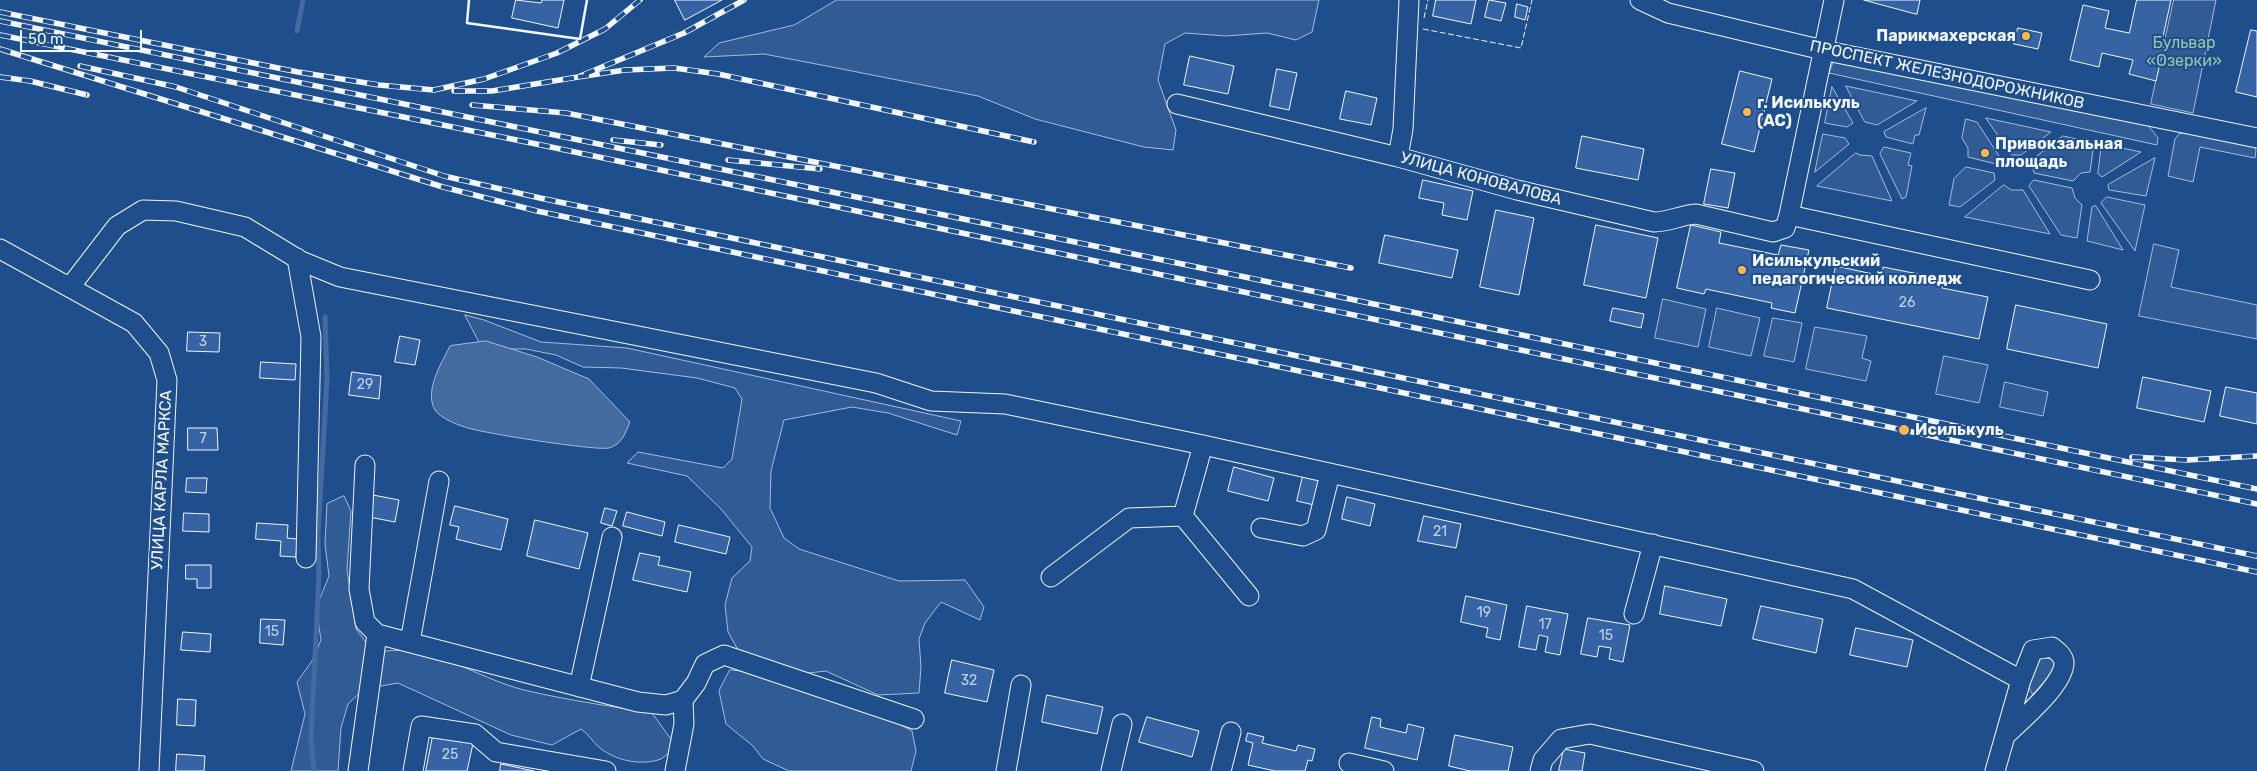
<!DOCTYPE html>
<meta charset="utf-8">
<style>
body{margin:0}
#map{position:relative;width:2257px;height:771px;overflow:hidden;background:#1f4e8c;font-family:Rubik,sans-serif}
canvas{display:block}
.scale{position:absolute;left:20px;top:30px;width:122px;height:22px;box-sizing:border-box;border:2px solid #f2f6ff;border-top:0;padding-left:6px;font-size:15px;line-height:18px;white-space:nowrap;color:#f2f6ff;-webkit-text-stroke:4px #1f4e8c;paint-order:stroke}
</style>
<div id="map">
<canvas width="2257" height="771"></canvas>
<div class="scale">50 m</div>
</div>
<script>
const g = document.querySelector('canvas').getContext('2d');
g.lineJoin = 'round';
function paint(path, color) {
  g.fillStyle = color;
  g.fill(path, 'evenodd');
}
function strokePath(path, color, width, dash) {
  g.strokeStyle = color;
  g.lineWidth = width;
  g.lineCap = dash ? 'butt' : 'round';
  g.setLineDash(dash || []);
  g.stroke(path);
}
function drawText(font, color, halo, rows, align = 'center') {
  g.font = font + ' Rubik,sans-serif';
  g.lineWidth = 4;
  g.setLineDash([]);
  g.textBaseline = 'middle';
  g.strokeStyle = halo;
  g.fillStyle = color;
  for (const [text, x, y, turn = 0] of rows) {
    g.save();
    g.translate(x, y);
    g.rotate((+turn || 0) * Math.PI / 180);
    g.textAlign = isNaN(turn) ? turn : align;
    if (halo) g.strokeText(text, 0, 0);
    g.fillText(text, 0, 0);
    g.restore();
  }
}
const green = new Path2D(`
 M837 0H1319L1312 32 1296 40 1267 33 1226 36 1185 33 1165 44 1158 80 1176 130 1173 150 1144 147 1035 119 978 96 832 67 764 54 704 57 719 43 794 25Z
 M2174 0H2216L2193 113 2151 104Z
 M1842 58 2147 124 2158 138 2157 145 1829 73 1833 62Z
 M1846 86 1917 101 1877 125 1865 122Z
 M1832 87 1853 123 1847 127 1825 123Z
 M1926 108 1919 135H1915L1913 144 1886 137 1884 132Z
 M1986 118 2051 132 2021 155H2012Z
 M1966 119 1977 122 2001 159 1996 164 1968 157V148L1962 138Z
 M2188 132 2251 144 2256 150 2255 158 2200 147 2193 182 2168 176 2175 139 2179 134Z
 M1823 134 1845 138 1849 144 1815 172Z
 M2063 136 2094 143 2090 172 2081 173 2073 181 2034 173 2031 161Z
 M2102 144 2141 152 2102 177 2098 174Z
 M1884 147 1911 153 1908 165 1912 166 1906 197 1902 199 1880 154Z
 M1856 153 1860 155 1872 156 1892 201 1817 186Z
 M2155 158 2146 196 2109 190 2108 185Z
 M1966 167 1994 173 1995 180 1960 207 1949 205 1954 179Z
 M2034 180 2072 188 2075 198 2082 205 2077 238 2061 235 2029 186Z
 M2004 185 2011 190H2023L2050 234 1965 217Z
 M2107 197 2145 205 2135 251 2101 203Z
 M2096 206 2123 250 2087 241 2092 207Z
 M2154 244 2179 250 2171 287 2257 305V339L2139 316Z
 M1663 299 1706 309 1698 347 1655 338Z
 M1717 308 1760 318 1751 356 1709 347Z
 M465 315 484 320 541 342 627 348 961 421 957 435 888 413 852 407 784 420 771 471 770 508 784 538 799 549 899 581 965 580 984 607 980 620 941 602 925 623 919 639 921 667 919 693 878 695 826 671 800 674 738 650 728 632 725 605 732 578 750 561 752 547 721 509 687 476 627 463 638 452 723 468 732 459 742 399 735 388 697 378 621 368 583 367 556 355 526 349H483Z
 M1773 318 1802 323 1794 362 1764 356Z
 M1815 327 1867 336 1862 358 1871 361 1866 381 1806 369Z
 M1944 356 1988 365 1979 403 1936 394Z
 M2005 382 2048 392 2043 416 2000 407Z
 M344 496 351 511 347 570 356 629 374 653C427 640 476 678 524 690 566 700 610 706 652 713L676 746C672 750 666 756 661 759 642 766 616 761 600 748 593 743 589 734 581 729L552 745 511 735 398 683 364 689 348 704 341 728 338 771H291L305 714 297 682 312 661 321 640 316 608 329 576 325 544 327 504Z
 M2045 658 2051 659 2055 664 2044 690 2034 696C2023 684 2033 672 2039 660Z
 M730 670 754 672 834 697 859 711 894 721 912 731 916 751 911 771H789L763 759 753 746 726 724 719 691Z`);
paint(green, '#305b95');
strokePath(green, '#a8bbd7', 1);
const water = new Path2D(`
 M486 341 537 357 589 379 630 422C625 434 622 444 609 448 597 451 480 433 465 427 457 425 439 417 435 410 424 391 441 364 450 346Z`);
paint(water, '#446ba0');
strokePath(water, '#a8bbd7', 1);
strokePath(new Path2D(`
 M297 31 303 0
 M314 771 311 738 319 574 318 535 327 379 325 317`), '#446ba0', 5);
const building = new Path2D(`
 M516 0 541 3 542 0H564L558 28 512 18Z
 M675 0H722L685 20Z
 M1436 0H1476L1471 24 1433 16Z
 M1489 0 1506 3 1501 21 1485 17Z
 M1864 0H1920L1917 14Z
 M2137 0H2171L2162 41 2165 42 2156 81 2129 74 2133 60 2102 53 2099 67 2070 60 2083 5 2109 11 2105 28 2129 33Z
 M1517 4 1528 7 1525 20 1515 17Z
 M2018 28 2042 33 2038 49 2014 44Z
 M2251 30 2257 31V97L2236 92Z
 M1190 56 1234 66 1228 94 1184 85Z
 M1277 69 1297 73 1289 110 1270 106Z
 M1740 71 1772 79 1754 152 1722 144Z
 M1346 91 1377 98 1371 125 1340 119Z
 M1582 136 1644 149 1638 180 1576 168Z
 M1711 169 1735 173 1728 208 1704 204Z
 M1423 180 1473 191 1467 220 1442 215 1444 203 1419 198Z
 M1496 210 1534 218 1519 295 1480 287Z
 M1596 225 1658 238 1646 298 1584 285Z
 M1691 225 1721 232 1719 243 1778 255 1781 245 1809 250 1795 313 1771 308 1772 303 1706 289 1704 294 1677 288Z
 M1385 235 1458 250 1452 278 1379 263Z
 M1836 266 1882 276 1883 267 1944 279 1942 288 1988 297 1979 339 1827 308Z
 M2016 305 2107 324 2098 368 2007 349Z
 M1613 308 1644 314 1641 328 1610 321Z
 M188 332 220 333 219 352 187 351Z
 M400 336 420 340 415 365 395 362Z
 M261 362 296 364 295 380 260 378Z
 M352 372 381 376 379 399 349 395Z
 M2143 377 2211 391 2204 422 2137 408Z
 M2226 387 2257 393V424L2220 416Z
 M188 428H217L218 450H188Z
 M1234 467 1274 478 1268 501 1228 491Z
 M1303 476 1320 480 1314 505 1297 501Z
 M187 478H207L206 493 186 492Z
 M373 495 399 500 395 522 369 517Z
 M1347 497 1375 504 1370 526 1342 519Z
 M455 506 508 519 501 550 456 539 459 527 450 525Z
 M605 508 617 511 612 526 601 523Z
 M627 512 665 522 662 536 623 526Z
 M184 513 209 514V532L183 531Z
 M1424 516 1461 524 1456 548 1418 541Z
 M535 520 588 533 579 569 527 556Z
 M257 523 288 525 287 538 297 539 296 557 280 556 281 541 256 539Z
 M679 525 730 537 726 554 675 542Z
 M640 553 660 557 658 565 691 572 687 592 633 580Z
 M186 565H211V588H197V579H186Z
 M1665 586 1727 599 1721 626 1660 614Z
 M1466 596 1507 605 1500 640 1486 637 1488 628 1461 622Z
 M1527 606 1568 614 1560 655 1545 652 1548 637 1539 635 1536 650 1519 647Z
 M1761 606 1823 619 1816 653 1753 639Z
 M1588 618 1630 625 1623 662 1609 659 1611 648 1599 646 1597 657 1581 654Z
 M261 619 285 620 283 645 260 643Z
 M1856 628 1913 640 1907 667 1850 655Z
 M183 632 211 634 210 652 181 650Z
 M952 660 994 670 987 702 945 693Z
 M1047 695 1103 707 1097 734 1042 722Z
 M178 699 196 700 195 726 177 725Z
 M1147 717 1199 731 1192 757 1139 742Z
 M1372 717 1381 719 1380 727 1406 733 1408 724 1424 728 1417 760 1365 748Z
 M434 731 474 739 467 771H426Z
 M1248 733 1264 737 1262 743 1296 751 1298 745 1315 749 1312 761 1308 760 1305 771H1275L1248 765 1253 743 1246 741Z
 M1455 735 1513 747 1508 771H1470L1449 766Z
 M1564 749 1585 753 1582 771H1559Z
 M177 754 205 756 204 771H176Z
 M501 764 534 771H500Z`);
paint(building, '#3563a3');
strokePath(building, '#f2f6ff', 1);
const minor = new Path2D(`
 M1640 0 1668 13 1827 51 2257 138
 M1177 104 1398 157 1517 190 1654 222C1669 222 1681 215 1696 214L1773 232 1785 228 1789 215 1834 0
 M1398 157 1403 129 1409 0
 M1789 215 2090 280
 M0 249 134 323 159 353 167 380 149 771
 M297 258 311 337 306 558
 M70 287 117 226 143 210 176 211 245 227 301 261 340 277 876 383 931 401 1005 404 1203 445 1853 589 2021 680
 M1183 516 1203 445
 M1261 528 1303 536 1316 530 1330 474
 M1051 577 1129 518 1183 516 1249 596
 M1634 614 1653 544
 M377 634 638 702 666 705 683 700 696 683 705 664 724 655 914 719
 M410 642 439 481
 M579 687 612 537
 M1349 763 1384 771
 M358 771 377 634 365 622 359 589 365 465
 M413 771 421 726 475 734 496 752 606 771
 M675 771 684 724 683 700
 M1006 771 1021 685
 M1111 771 1122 724
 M1221 771 1231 732
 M1540 771 1543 760 1561 739 1590 734 1754 771
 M1995 771 2021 680 2033 650 2052 647C2057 651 2063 655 2064 662 2065 684 2021 720 2006 735`);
strokePath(minor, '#f2f6ff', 21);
strokePath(minor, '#1f4e8c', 19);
const rail = new Path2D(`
 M0 12 298 72 379 85 434 90 484 79 557 53 605 29 640 0
 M0 21 1221 272 2257 489
 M0 35 546 146 2257 504
 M0 49 443 187 537 211 2257 572
 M80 66 176 87 444 176 540 198 2257 556
 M0 77 30 81 87 95
 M578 77 625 70 674 68 718 74 1034 142
 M454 91H492L578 77 684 33 744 0
 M472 105 566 113 1351 268
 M613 140 661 145
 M728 160 820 169
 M2132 457 2187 460 2257 456`);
strokePath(rail, '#f2f6ff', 5.5);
strokePath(rail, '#1f4e8c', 4, [11]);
strokePath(new Path2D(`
 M1424 18 1428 0
 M1423 29 1521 48 1532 0`), '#f2f6ff', 1, [6, 2.5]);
strokePath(new Path2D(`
 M469 0 467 23 580 39 587 0`), '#f2f6ff', 2.5);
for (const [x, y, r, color] of [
 [2026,36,5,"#ffb74d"],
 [1747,112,5,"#ffb74d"],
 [1985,153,5,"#ffb74d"],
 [1742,270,5,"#ffb74d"],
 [1904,430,6,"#ffb74d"]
]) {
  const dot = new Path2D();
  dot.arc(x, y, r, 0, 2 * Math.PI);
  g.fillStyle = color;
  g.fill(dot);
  strokePath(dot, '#1f4e8c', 2);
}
drawText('14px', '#c3d1e8', null, [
 ["26",1907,303],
 ["3",203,342],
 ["29",365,385],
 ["7",203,439],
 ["21",1440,532],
 ["19",1484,613],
 ["17",1545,625],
 ["15",272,632],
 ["15",1606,636],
 ["32",969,681],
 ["25",450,755]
]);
drawText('bold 16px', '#f2f6ff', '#1f4e8c', [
 ["Парикмахерская",2016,36,"right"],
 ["г. Исилькуль",1757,103],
 ["(АС)",1757,121],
 ["Привокзальная",1995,144],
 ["площадь",1995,162],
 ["Исилькульский",1752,261],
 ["педагогический колледж",1752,279],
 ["Исилькуль",1915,430]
], 'left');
drawText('16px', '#97c8a6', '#1f4e8c', [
 ["Бульвар",2184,43],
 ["«Озерки»",2184,61]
]);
drawText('16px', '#f2f6ff', '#1f4e8c', [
 ["ПРОСПЕКТ ЖЕЛЕЗНОДОРОЖНИКОВ",1947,75,12],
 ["УЛИЦА КОНОВАЛОВА",1481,179,15],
 ["УЛИЦА КАРЛА МАРКСА",162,480,-87]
]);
</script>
